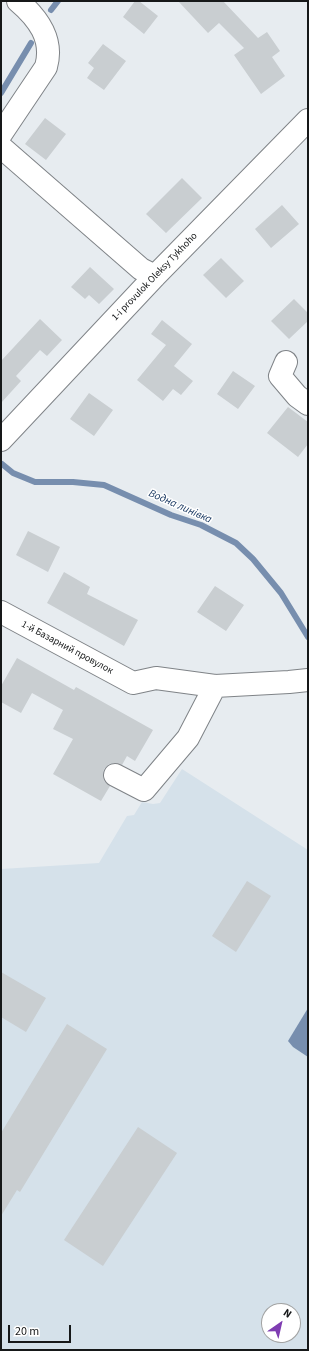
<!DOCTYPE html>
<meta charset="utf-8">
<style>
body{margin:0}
#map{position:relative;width:309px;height:1351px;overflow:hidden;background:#e7ecf0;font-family:"Source Sans 3",sans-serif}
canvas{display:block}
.frame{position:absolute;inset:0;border:2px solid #161819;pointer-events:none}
.north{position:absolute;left:261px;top:1303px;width:40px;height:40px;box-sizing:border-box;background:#fff;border:1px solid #a2a3a3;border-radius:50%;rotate:34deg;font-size:11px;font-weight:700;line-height:16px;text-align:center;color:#161819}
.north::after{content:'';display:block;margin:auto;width:14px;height:18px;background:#7f3db2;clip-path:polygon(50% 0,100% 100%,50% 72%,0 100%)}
.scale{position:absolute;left:8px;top:1325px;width:63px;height:18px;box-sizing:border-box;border:2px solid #161819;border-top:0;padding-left:5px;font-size:12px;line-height:14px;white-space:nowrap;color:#161819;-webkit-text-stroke:3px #fff;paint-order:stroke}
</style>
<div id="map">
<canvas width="309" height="1351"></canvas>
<div class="frame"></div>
<div class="north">N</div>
<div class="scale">20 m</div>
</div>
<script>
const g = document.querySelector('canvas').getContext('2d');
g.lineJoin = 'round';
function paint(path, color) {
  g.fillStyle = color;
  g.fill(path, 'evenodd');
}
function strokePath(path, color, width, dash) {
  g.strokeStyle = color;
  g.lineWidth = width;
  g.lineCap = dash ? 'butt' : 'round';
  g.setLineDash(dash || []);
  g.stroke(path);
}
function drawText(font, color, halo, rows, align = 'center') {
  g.font = font + ' "Source Sans 3",sans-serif';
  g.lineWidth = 3;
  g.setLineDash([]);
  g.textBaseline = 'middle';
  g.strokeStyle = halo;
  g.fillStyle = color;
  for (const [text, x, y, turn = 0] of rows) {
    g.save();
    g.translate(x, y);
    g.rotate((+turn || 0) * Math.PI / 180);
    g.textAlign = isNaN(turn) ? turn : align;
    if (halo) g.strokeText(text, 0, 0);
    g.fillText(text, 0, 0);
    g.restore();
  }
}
paint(new Path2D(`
 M182 769 308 850V1350H1V869L99 863 127 816 134 815 142 802 153 804 160 803ZM269 1311H293V1335H269Z`), '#d5e1ea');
paint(new Path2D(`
 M308 1008V1057L293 1047 288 1041Z`), '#778eae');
strokePath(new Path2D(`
 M51 10 58 1
 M1 93 31 43
 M2 464 13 473 35 482H73L104 485 171 515 201 525 236 543 253 559 281 593 308 637`), '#778eae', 6);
paint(new Path2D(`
 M135 1H139L158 16 144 34 123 17Z
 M178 1H223L258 38 267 32 280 51 272 57 285 76 261 94 234 55 244 48 219 23 208 33Z
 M103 44 126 61 104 90 87 78 94 68 88 63Z
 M45 118 66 134 46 160 25 144Z
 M182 178 202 198 166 233 146 214Z
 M282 205 299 224 271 248 255 229Z
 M221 258 244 281 226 298 203 275Z
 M90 267 114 289 99 304 89 295 85 299 71 287Z
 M294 299 308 313V321L289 339 271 321Z
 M40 319 62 340 47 356 40 350 16 376 21 381 1 403V361Z
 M162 320 192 344 174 366 193 381 181 395 173 389 163 401 137 380 166 345 151 334Z
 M233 371 255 386 238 409 217 394Z
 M89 393 113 410 94 436 70 419Z
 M288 407 308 422V444L298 457 267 433Z
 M28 531 60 547 48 572 16 555Z
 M64 572 90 587 87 594 138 620 124 646 47 603Z
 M215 586 244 605 226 631 197 612Z
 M17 658 74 690 76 687 153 730 135 761 127 756 122 765 114 763 109 764 104 769 103 775 104 781 110 786 101 801 53 774 73 739 53 729 63 710 32 693 21 713 1 702V686Z
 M247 881 271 896 236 952 212 936Z
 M1 972 46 998 26 1032 1 1017Z
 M67 1024 107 1049 20 1192 17 1190 1 1216V1133Z
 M138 1127 177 1153 103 1266 64 1240Z`), '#c9ced1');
const minor = new Path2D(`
 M1 134 46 67C54 39 38 18 18 1
 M1 147 141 269 155 276
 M286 362 280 376 297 396 308 404
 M1 440 155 276 308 120
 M1 612 133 683 156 678 215 686 289 682 308 680
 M115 775 144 790 188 738 215 686`);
strokePath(minor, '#7f8387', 24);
strokePath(minor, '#fff', 22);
drawText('10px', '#161819', '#fff', [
 ["1-i provulok Oleksy Tykhoho",155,277,-46],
 ["1-й Базарний провулок",67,648,28]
]);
drawText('italic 11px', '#12325c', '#fff', [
 ["Водна линівка",180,507,24]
]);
</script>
